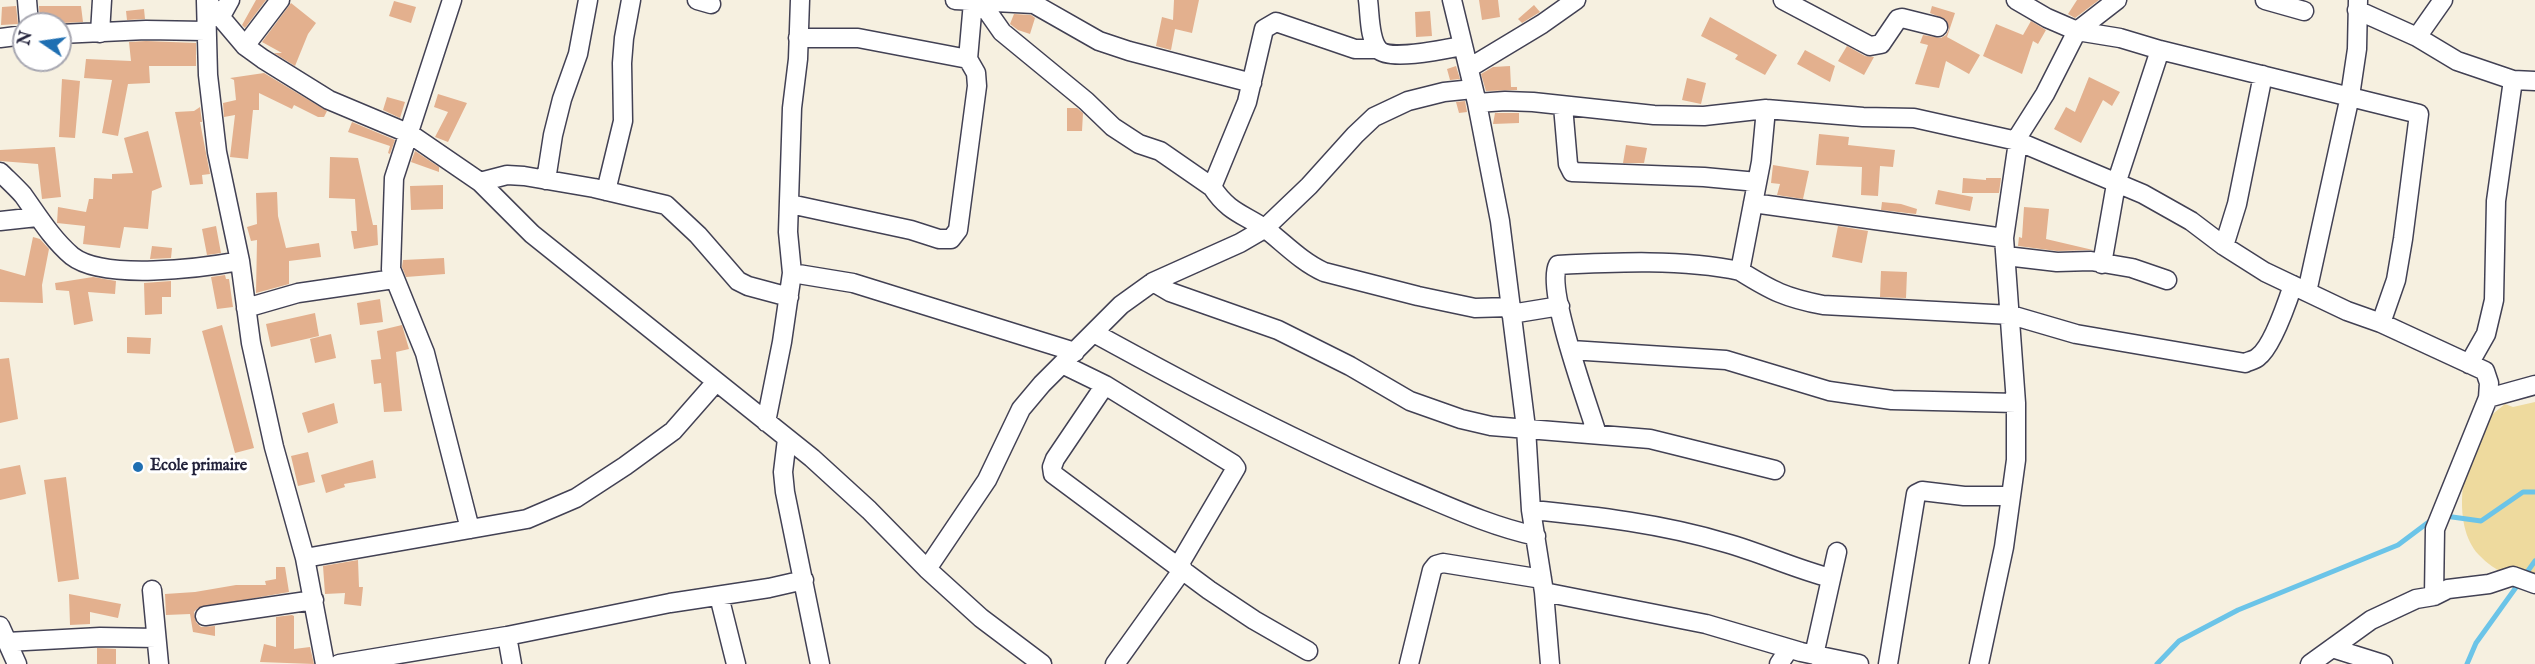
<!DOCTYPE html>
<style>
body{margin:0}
#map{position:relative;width:2535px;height:664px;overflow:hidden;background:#f6f0e0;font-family:"IM FELL English",serif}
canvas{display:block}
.north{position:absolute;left:12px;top:12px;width:60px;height:60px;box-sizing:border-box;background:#fff;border:2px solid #a7a7b1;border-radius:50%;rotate:283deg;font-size:16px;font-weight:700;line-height:24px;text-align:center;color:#22223b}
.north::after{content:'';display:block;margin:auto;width:21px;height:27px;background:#1f6fb2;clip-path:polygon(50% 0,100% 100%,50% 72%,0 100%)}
</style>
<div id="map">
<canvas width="2535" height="664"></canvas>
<div class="north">N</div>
</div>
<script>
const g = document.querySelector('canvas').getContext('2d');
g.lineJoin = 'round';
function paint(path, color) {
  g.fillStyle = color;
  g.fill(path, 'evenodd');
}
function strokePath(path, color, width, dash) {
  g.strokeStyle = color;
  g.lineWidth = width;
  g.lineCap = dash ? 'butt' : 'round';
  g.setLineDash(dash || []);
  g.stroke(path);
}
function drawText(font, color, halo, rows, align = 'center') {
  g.font = font + ' "IM FELL English",serif';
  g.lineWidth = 6;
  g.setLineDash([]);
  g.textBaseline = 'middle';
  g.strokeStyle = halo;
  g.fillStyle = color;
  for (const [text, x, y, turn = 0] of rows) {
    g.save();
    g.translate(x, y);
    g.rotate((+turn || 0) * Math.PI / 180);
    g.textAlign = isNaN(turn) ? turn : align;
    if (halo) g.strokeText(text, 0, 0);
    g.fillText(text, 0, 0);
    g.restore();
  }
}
paint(new Path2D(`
 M2535 402V586C2514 578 2495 572 2479 555 2450 524 2463 456 2484 423 2489 416 2498 410 2505 404L2513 407Z`), '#eeda9e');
strokePath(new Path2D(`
 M2445 516 2481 521 2523 492H2535
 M2157 664 2179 641 2238 610 2398 545 2434 518
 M2467 664 2476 643 2535 561`), '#6bc4e8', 5);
paint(new Path2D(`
 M256 0H266L245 28 242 25Z
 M1174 0H1199L1192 33 1175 29 1171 50 1156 46 1162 17 1173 20Z
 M1479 0H1498L1500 17 1482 20Z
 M2077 0H2099L2075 18 2068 14Z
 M394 1 416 7 411 23 389 16Z
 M291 3 316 23 308 34 295 66 274 53H282L262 42Z
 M1534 5 1540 12 1522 23 1518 19Z
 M16 6 18 24 1 25 2 7Z
 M39 6H81L83 22 40 24Z
 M1932 6 1955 13 1947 37 1980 55 1969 74 1946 61 1939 88 1915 84 1928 45 1920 43 1923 35 1941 38 1946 35 1949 29 1945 19 1930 13Z
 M144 9 145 19 127 20 126 11Z
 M1430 11 1432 36 1416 37 1415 12Z
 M1014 14 1031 15 1035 18 1030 34 1018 30 1010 24Z
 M1710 17 1777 55 1765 75 1735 59 1738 55 1701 36Z
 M2031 21 2046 30 2038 44 2033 41 2022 74 1983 56 1996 24 2023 35Z
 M146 41 196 43V66H149L150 83 128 84 118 136 102 133 112 80 84 78 86 59 131 61 129 42Z
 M1847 46 1865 56 1874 57 1864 75 1838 61Z
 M1805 50 1835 66 1830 82 1797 64Z
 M1456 66 1460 79 1450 80 1447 69Z
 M1510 66 1511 87H1517V90L1486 91 1481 74 1493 67Z
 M264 73 327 111 324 117H318L294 105 292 109 259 93V110H253L248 159 230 157 235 115 224 117 223 103 236 100 234 80 230 78Z
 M2089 77 2120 92 2112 106 2103 100 2081 143 2054 129 2066 107 2075 112Z
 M1687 78 1706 83 1701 104 1682 100Z
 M62 79 80 81 75 138 59 137Z
 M438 94 467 103 448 142 435 137 448 112 434 107Z
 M387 97 405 102 400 118 383 110Z
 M1465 101 1467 112 1459 113 1456 102Z
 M200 107 202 122H200L210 174 202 175 203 184 190 185 175 112 194 111Z
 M1067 108H1077L1083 113 1082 131H1067Z
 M1495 113H1519V123L1493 124Z
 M352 122 395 140 390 154 388 153 390 146 348 132Z
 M148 131 162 187 152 191 148 229 124 227 120 248 83 244 85 226 57 223 58 207 86 212 89 199H93L94 178 112 179V174L133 173 124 138Z
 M1819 134 1849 137 1848 145 1895 150 1893 167 1880 166 1878 196 1861 195 1862 167 1816 165Z
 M1626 145 1647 148 1644 163H1623Z
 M55 147 61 197 42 199 38 164 0 161V150Z
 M415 151 439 167V172L411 162Z
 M330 157 358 158 373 225H377L378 245 354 249 351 231H357L355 199 329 198Z
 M1773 165 1809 171 1803 199 1777 195 1780 184 1771 183Z
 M1963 178 1986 180V178H2001L1999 193H1962Z
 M443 185V209L411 210 410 186Z
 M1938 190 1973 197 1970 211 1935 204Z
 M277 192 278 216 286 248 319 243 321 257 289 261V284L256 293 257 240 251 241 247 227 257 224 256 193Z
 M1882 202 1901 204 1917 209 1916 214 1881 210Z
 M2024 207 2049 209 2046 239 2093 250 2057 251 2018 246 2019 237 2022 238Z
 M216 226 221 253 207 255 202 229Z
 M1838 226 1868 231 1862 263 1832 257Z
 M33 237 40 239 49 249 42 285 43 303 0 302V269L25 276Z
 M152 246 172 248 171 258 150 259Z
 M444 258 445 274 406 277 402 267 403 260Z
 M1881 271 1907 272 1906 298 1880 297Z
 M225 275 226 279H229L233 307 217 309 211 277Z
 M93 277 116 281 115 294 88 292 93 321 74 325 69 291 56 290 55 283Z
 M171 281V297H162V314L145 315 144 283Z
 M380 299 383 322 360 325 357 303Z
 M315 313 319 336 271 347 266 324Z
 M222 325 254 448 235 453 202 331Z
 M402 325 409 349 396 352 402 411 384 412 381 383 374 384 371 360 381 359 377 331Z
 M331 334 336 358 315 363 310 339Z
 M127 337 151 338 150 354 127 353Z
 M9 358 18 419 0 423V359Z
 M334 403 338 423 308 433 302 413Z
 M308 452 315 482 298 486 291 456Z
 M373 460 376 478 344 484 345 487 326 493 321 475Z
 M20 465 26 494 0 500V469Z
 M66 477 79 579 58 582 44 480Z
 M358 560 359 587H363L361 606 344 604 345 593 325 594 323 566Z
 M276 567H285L289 592 198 608 194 612 196 622 201 627 215 626V636L193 632 190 614 166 615 165 594 195 592 236 585H266L265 581 276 579Z
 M69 594 121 604 118 618 90 612V624L70 625Z
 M292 615 294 616V649L310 647 314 664 260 662 264 644 276 647V617Z
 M97 648 116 649V664H97Z`), '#e3b08e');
const street = new Path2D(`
 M27 0 29 24
 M206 0 245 46 263 59 329 100 410 134 480 182 532 234 812 458 869 510 927 569 981 618 1042 664
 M452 0 394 178 391 269 425 353 470 529
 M697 0 711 4
 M955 0 1034 4 1099 41 1129 51 1252 83
 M1368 0C1370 14 1369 40 1379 50 1390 61 1446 49 1462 46
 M1452 0 1477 103 1500 221 1526 428 1531 510 1544 592 1550 664
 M1783 0 1870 46 1881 44 1898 19 1902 18 1938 27
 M2016 0 2047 18 2077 31 2120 38 2160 50 2419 114 2403 239 2396 280 2381 323
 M2265 0 2304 11
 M206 1 208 75 217 152 240 261 251 343 274 447 305 558 325 664
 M981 2 1002 32 1086 101 1113 127 1139 144 1160 151 1212 187
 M2357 10 2417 37 2457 61 2513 80 2535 81
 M220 18 230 0
 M100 33 102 0
 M60 34 146 30 205 31
 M2417 37 2443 0
 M0 38 24 35
 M245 46 280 0
 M1377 49H1355L1276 22 1264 29 1247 102 1212 187C1229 213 1244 214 1267 230 1286 245 1302 262 1324 272L1418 296 1475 308 1510 307
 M968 59 973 2
 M1469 68 1542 24 1576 0
 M1477 103 1505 101 1533 102 1654 115 1704 116 1766 109 1863 117 1914 118 2017 141 2143 194 2191 221 2224 246 2265 272 2347 311 2381 323 2485 371 2489 383 2488 398 2435 529 2434 596
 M1563 106 1568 164 1572 172 1704 177 1757 182
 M0 172C7 179 16 187 23 195 38 216 52 239 72 256 104 281 202 268 240 261
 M546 180 553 135 562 99 578 54 588 0
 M480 182 507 175 524 176 594 188 666 205 698 235 738 281 748 286 789 297
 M606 191 623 121 622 63 624 38 631 0
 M1753 203 2004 238
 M790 204 911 230 939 239H951L958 230 977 86 976 73 968 59 858 38H798
 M0 221 37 217
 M2224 246 2237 204 2263 75
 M2006 256 2057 262 2091 261 2132 268 2167 280
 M2102 264 2116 184 2160 50
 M1740 271C1772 291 1786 298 1823 305L2011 315 2076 334 2245 363C2249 361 2255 360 2258 357 2272 347 2287 303 2293 285
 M792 273 853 283 1075 352
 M1153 282 1170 292 1278 330 1350 366 1410 401 1461 419 1491 426 1650 439 1775 470
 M2307 292 2350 96 2357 49 2358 0
 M246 308 298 293 394 279
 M1511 314 1560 306
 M1094 333C1196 389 1300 444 1407 489 1450 507 1490 526 1536 536
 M1571 350 1726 360 1829 391 1892 400 2016 403
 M1062 364 1105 385 1233 464 1236 468 1179 565
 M2469 364 2486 334 2494 300 2496 201 2513 80
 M1105 385 1055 459 1052 467 1053 474 1209 590 1254 620 1308 651
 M2488 398 2535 385
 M766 422 782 342 792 273 788 232 792 108 798 59 800 0
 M1597 434C1588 404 1545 289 1558 265 1616 262 1683 259 1740 271L1761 162 1766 109
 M787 439 783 472 785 492 820 664
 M1531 510C1596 516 1663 524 1726 543 1762 553 1795 569 1831 578
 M305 558 527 519 576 498 625 466 673 431 716 382
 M927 569 987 480 1021 409 1042 384 1121 305 1153 282 1240 243 1264 229 1309 186 1355 135 1374 117 1408 101 1444 92 1473 89
 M152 590 159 664
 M1544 592 1706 624 1801 652 1859 664
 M719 596 736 664
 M205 616 314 600
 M0 626 17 664
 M507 636 512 664
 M7 642 100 637 156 638
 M2332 648 2383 664
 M1814 655 1837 552
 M339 664 507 636 670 603 769 588 804 580
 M1115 664 1183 569
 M1409 664 1432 570 1436 565 1443 563 1542 579
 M1779 664 1789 649
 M1888 664 1916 494 1922 491 1964 496H2011
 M1979 664 2004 547 2016 460V403L2004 238 2019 135 2045 94 2077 31 2117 0
 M2310 664 2371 620 2416 599 2434 596 2448 589 2489 584 2513 576 2535 584`);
strokePath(street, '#424154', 21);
strokePath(street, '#fff', 18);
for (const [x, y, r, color] of [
 [138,467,6,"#1f6fb2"]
]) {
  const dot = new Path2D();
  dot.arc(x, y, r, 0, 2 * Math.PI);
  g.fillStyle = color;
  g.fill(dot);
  strokePath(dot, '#fff', 2);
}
drawText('bold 16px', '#22223b', '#fff', [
 ["Ecole primaire",150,467]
], 'left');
</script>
